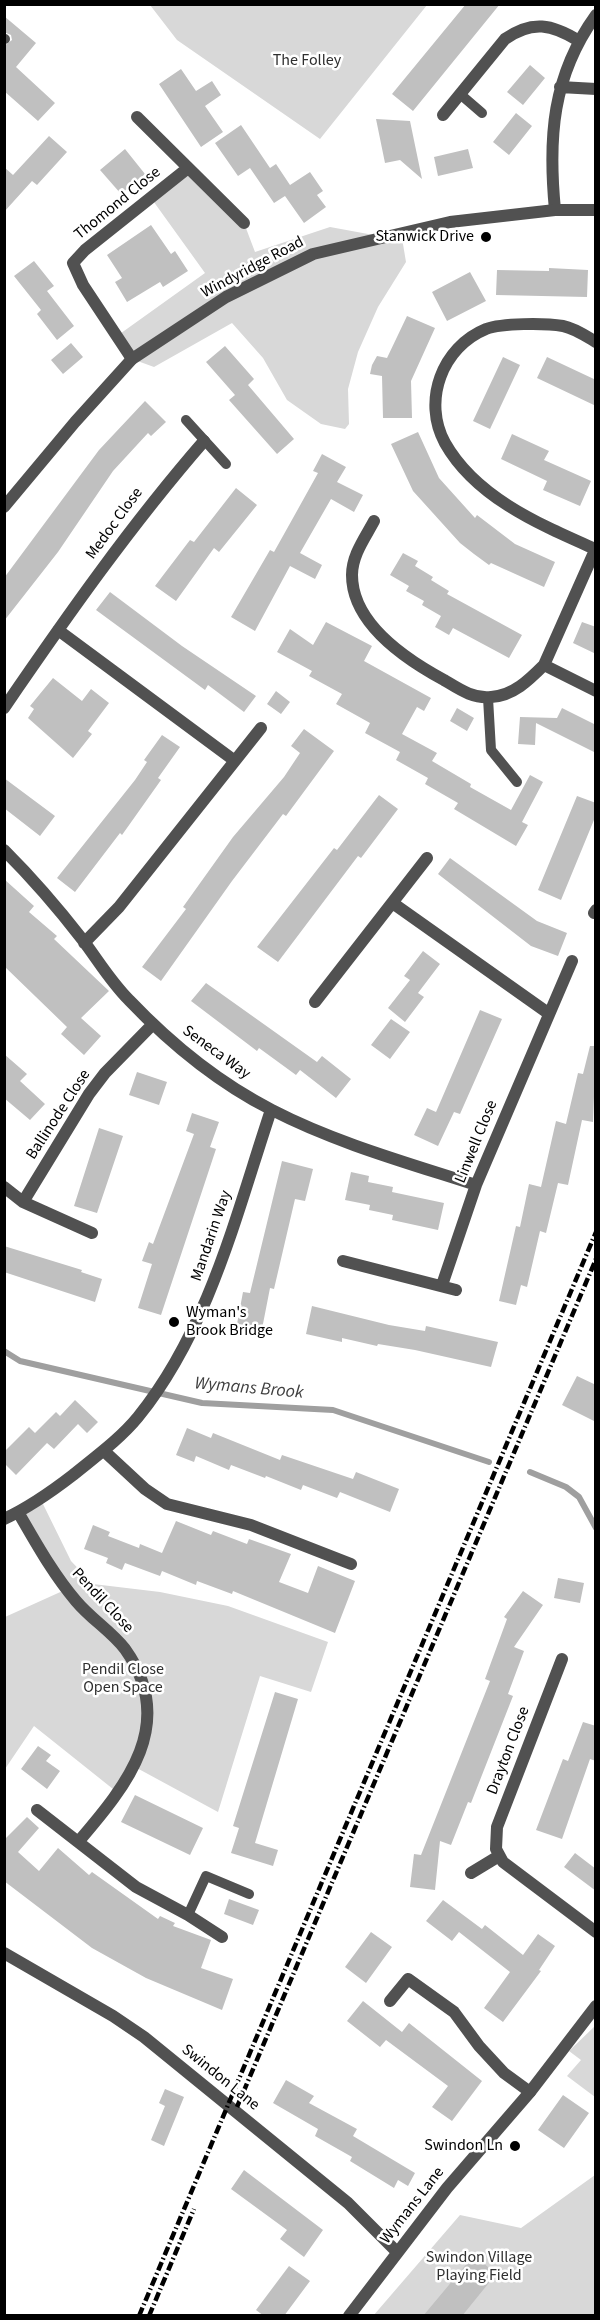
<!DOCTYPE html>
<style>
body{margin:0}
#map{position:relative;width:600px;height:2320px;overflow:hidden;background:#fff;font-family:"Source Sans 3",sans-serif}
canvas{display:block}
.frame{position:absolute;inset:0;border:6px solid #000;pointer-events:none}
</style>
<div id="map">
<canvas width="600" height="2320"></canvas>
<div class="frame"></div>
</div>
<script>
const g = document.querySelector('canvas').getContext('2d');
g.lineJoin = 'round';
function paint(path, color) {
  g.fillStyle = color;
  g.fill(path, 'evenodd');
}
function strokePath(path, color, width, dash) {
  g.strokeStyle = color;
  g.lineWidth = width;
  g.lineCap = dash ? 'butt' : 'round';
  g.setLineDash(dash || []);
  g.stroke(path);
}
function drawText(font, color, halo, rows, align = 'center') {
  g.font = font + ' "Source Sans 3",sans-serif';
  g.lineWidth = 5;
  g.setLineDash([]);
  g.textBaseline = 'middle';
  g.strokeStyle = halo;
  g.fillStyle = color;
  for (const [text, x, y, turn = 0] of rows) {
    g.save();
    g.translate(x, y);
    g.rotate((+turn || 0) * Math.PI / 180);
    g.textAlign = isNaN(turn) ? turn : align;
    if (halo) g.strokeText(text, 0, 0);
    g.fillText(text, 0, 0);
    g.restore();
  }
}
paint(new Path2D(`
 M150 5H427L320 139 177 40Z
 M188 168 244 223 255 252 330 227 379 236 401 232 406 262 378 307 358 352 348 389 349 424 345 429 321 424 287 400 263 358 232 323 154 367 132 359 117 336 205 273 151 198Z
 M41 1500 71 1561 93 1584 160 1592 228 1606 328 1642 311 1692 260 1676 218 1812 135 1767 118 1793 34 1726 5 1769V1617L67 1589 18 1512Z
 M595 2026V2097L567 2076 581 2060 569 2051Z
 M595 2175V2315L373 2316 460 2215 521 2228Z`), '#d8d8d8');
strokePath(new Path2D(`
 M4 1351 20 1361 202 1403 333 1410 489 1462
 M530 1472 566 1487 579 1497 596 1528`), '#9f9f9f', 6);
paint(new Path2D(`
 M466 4H500L413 111 392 94Z
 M4 16 36 43 16 67 55 103 38 121 4 91V46L12 40 11 35 4 32Z
 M530 65 545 78 523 105 507 92Z
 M181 69 196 91 212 81 221 95 205 106 223 132 201 147 159 84Z
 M516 113 532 126 509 155 493 142Z
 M376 119 410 121 422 179 400 160 385 163Z
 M241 125 270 168 276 164 290 185 310 172 323 191 317 195 326 207 304 223 285 196 274 203 250 168 238 176 215 143Z
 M49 136 67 152 37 185 32 181 4 212V167L13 175Z
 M125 149 145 174 121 194 100 170Z
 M468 149 473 168 438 176 434 157Z
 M151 225 171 254 175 251 188 271 163 287 160 282 127 302 115 282 122 278 107 255Z
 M34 261 54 286 47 291 74 326 57 340 37 314 41 310 14 276Z
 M549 268 588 270 587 297 496 295 497 270 549 271Z
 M470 272 486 301 447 321 432 292Z
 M407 316 435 328 411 381 412 418H383L382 376 370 374 372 365 377 356 387 358Z
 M71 343 83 357 63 374 51 360Z
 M225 346 254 379 248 385 294 439 277 454 229 400 235 395 206 362Z
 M503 357 520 365 490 429 473 421Z
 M547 357 596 380V406L537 378Z
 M145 401 166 422 151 436 148 433 113 471 58 552 4 621V578L99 450Z
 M418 432 439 478 475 518 477 515 515 544 555 562 544 587 491 563 489 565 474 554 460 543 413 491 391 444Z
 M512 434 549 451 544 460 591 481 580 506 543 490 547 481 501 459Z
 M322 454 346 467 337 482 363 495 354 512 331 499 300 553 322 565 315 579 290 566 255 631 231 617 270 550 274 552 293 518 318 473 313 471Z
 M236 488 257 505 219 552 214 548 176 601 155 586 190 540 194 542Z
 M403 553 418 561 415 566 433 577 431 580 449 591 447 594 522 635 509 658 453 628 449 635 435 627 441 616 422 605 424 601 406 591 409 586 390 575Z
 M110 592 182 646 256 696 244 712 208 685 205 690 96 610Z
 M326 622 372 646 364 661 431 698 424 711 417 707 402 734 437 753 432 761 471 784 470 787 511 810 530 775 543 782 522 822 528 825 516 846 454 809 458 803 425 784 428 778 396 760 400 752 365 733 370 723 336 704 342 694 309 676 312 671 277 652 290 629 313 645Z
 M582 622 596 627V654L573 643Z
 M53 678 82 701 91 689 109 703 88 731 92 734 73 758 28 718 34 709 30 706Z
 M276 691 290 702 281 714 267 704Z
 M457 708 474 718 467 731 450 721Z
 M562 708 596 725V753L536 723 535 745 518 744 520 717 557 718Z
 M304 729 334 751 286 816 283 814 232 881 161 981 142 967 186 909 183 907 233 837 284 777 300 753 291 746Z
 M162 735 180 747 158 778 161 780 122 835 120 833 75 892 57 878 135 780 147 762 144 760Z
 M4 778 55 816 40 836 4 808Z
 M379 795 398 809 361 858 358 856 278 962 257 947 334 848 337 850Z
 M577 796 596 803V815L561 900 538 890Z
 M450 858 537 921 567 933 558 956 531 946 438 874Z
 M4 879 34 906 29 912 57 936 54 939 109 991 81 1018 101 1036 84 1055 61 1034 67 1027 4 966Z
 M423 951 440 964 418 993 424 997 405 1022 388 1008 410 980 404 976Z
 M206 983 317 1062 322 1056 351 1079 336 1098 300 1070 296 1075 259 1048 257 1051 191 1001Z
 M480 1010 502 1019 460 1114 454 1112 438 1146 414 1135 427 1108 436 1112Z
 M391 1019 410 1032 390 1059 371 1045Z
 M590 1046H596L593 1122 582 1120 568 1185 558 1183 546 1233 540 1231 527 1287 521 1285 516 1305 499 1301 516 1226 520 1227 529 1184 541 1187 556 1121 566 1124 578 1073 583 1074Z
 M4 1054 27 1074 20 1081 45 1104 30 1120 4 1098Z
 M137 1072 167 1082 159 1105 129 1095Z
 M192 1113 219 1122 210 1147 216 1149 161 1315 138 1308 152 1264 142 1261 149 1242 153 1244 194 1134 186 1131Z
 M99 1128 123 1136 97 1213 74 1206Z
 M282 1161 313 1169 305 1201 295 1199 274 1289 270 1288 262 1329 237 1324 243 1292 250 1293Z
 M351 1172 369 1176 368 1182 393 1187 392 1192 444 1203 438 1230 392 1220 393 1215 369 1210 370 1205 345 1200Z
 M4 1246 82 1270 81 1272 102 1279 95 1302 4 1272Z
 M312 1306 389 1325 425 1331 426 1326 498 1342 491 1367 415 1350 378 1344 377 1346 342 1338V1342L306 1334Z
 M577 1376 596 1385V1422L562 1405Z
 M75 1400 98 1422 87 1433 78 1424 54 1449 47 1443 16 1475 4 1463V1452L29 1427 35 1433 56 1412 60 1416Z
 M187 1428 211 1438 213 1433 280 1460 282 1455 353 1479 356 1472 399 1489 390 1512 340 1492 337 1498 303 1485 301 1490 266 1476 265 1478 231 1465 229 1470 196 1456 194 1462 176 1455Z
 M176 1521 211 1535 213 1531 247 1544 249 1539 291 1554 279 1582 308 1593 318 1566 355 1581 335 1633 233 1591 232 1594 197 1581 196 1585 162 1571 160 1576 125 1563 122 1570 106 1563 108 1558 84 1549 93 1525 110 1532 108 1536 139 1548 140 1544 162 1553Z
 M558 1578 584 1583 580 1603 554 1598Z
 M523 1591 543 1605 514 1647 524 1651 508 1694 513 1696 471 1803 468 1802 451 1845 440 1841 435 1890 410 1887 414 1854 421 1855 490 1681 485 1679 507 1619 504 1617Z
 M275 1692 298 1699 255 1843 278 1850 273 1866 231 1853 239 1828 233 1826Z
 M583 1722 596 1726V1761L590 1759 562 1839 536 1830 563 1759 568 1761Z
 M38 1746 51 1755 46 1761 60 1771 47 1789 21 1769Z
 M135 1795 203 1828 190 1855 121 1822Z
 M27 1817 39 1828 18 1852 39 1871 58 1848 89 1875 92 1872 158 1919 160 1916 175 1923 173 1926 211 1940 201 1968 233 1979 222 2010 146 1978 92 1948 4 1881V1840Z
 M575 1853 596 1869V1891L564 1867Z
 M229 1899 259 1910 253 1925 224 1914Z
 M443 1900 482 1929 485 1925 523 1955 538 1934 555 1946 539 1970 541 1971 503 2022 484 2008 510 1972 459 1932 452 1941 426 1921Z
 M371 1932 392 1947 366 1983 345 1967Z
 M363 2001 402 2032 409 2023 482 2081 452 2121 432 2107 448 2086 386 2040 380 2047 347 2021Z
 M286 2080 314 2096 309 2103 357 2129 353 2136 415 2173 408 2186 398 2180 394 2188 350 2161 352 2157 315 2136 318 2129 273 2103Z
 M165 2089 184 2097 164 2146 151 2140 165 2106 159 2103Z
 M563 2095 589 2113 564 2148 538 2130Z
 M244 2170 323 2230 304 2257 280 2239 287 2230 231 2189Z
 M474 2255 496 2274 462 2316H423Z
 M289 2266 310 2281 284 2316H264L256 2310Z`), '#c0c0c0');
strokePath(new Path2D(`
 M4 39H5
 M460 94 482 113
 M186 420 226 464
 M488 698 491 750 517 782
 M188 1915 206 1876 249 1894`), '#515151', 10);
strokePath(new Path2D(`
 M560 87 596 89
 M443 115 505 39C532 20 552 24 579 41
 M137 117 244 223
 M555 210C548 138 552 76 596 15
 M132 359 83 285 73 263 85 250 188 168
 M374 521C365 538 352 555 352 575 352 624 407 660 444 680 459 689 473 699 491 697 513 696 529 680 544 665L596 548
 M595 549C541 525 476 498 445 443 422 401 442 347 486 329 502 323 545 323 563 326 574 328 586 336 596 342
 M58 630 235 761
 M544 665 596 691
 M4 708C67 616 131 525 204 441
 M4 850C32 878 58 908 82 939 98 960 110 981 129 1000 170 1043 219 1083 272 1110 336 1143 408 1163 476 1185
 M394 904 548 1013
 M594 913 596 910
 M84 943 119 907 261 728
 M315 1002 427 858
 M4 1187 23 1202 92 1233
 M23 1202 89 1094 105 1073 153 1024
 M343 1261 456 1290
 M442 1285 476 1185 572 961
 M104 1451 145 1489 167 1504 251 1525 351 1564
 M18 1512C36 1543 53 1574 76 1601 91 1619 111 1631 125 1649 178 1723 127 1785 79 1841
 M4 1519C30 1507 51 1492 73 1475 95 1457 120 1439 138 1417 209 1329 236 1215 271 1110
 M562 1659 497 1827 496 1849 503 1862 596 1932
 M37 1810 136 1887 188 1915 222 1937
 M471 1873 499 1856
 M390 2001 408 1979 454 2012 479 2046 504 2073 530 2092`), '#515151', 12);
strokePath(new Path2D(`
 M4 507 75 422 132 359 226 297 313 254 450 222 555 210H596
 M4 1953 113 2016 144 2037 348 2203 397 2252
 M349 2316 447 2188 530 2092 596 2006`), '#515151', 12);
strokePath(new Path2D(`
 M237 2107 596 1259
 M139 2316 596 1232
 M149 2316 194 2209`), '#000', 4.5, [9, 3, 1.5, 3]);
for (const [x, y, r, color] of [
 [486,237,6,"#000"],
 [174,1322,6,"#000"],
 [515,2146,6,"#000"]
]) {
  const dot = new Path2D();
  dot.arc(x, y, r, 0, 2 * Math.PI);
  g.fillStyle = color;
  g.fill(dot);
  strokePath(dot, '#fff', 2);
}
drawText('16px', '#2f2f2f', '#fff', [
 ["The Folley",307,61],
 ["Pendil Close",123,1670],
 ["Open Space",123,1688],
 ["Swindon Village",479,2258],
 ["Playing Field",479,2276]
]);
drawText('16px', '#000', '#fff', [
 ["Thomond Close",118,204,-39],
 ["Windyridge Road",253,268,-28],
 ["Medoc Close",115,524,-54],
 ["Seneca Way",216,1053,36],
 ["Ballinode Close",59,1115,-57],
 ["Linwell Close",477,1142,-68],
 ["Mandarin Way",212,1236,-71],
 ["Pendil Close",102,1601,47],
 ["Drayton Close",509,1751,-69],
 ["Swindon Lane",220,2078,39],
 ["Wymans Lane",413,2206,-52]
]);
drawText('16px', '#000', '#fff', [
 ["Stanwick Drive",474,237],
 ["Wyman's",186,1313,"left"],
 ["Brook Bridge",186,1331,"left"],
 ["Swindon Ln",503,2146]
], 'right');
drawText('italic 18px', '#404040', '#fff', [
 ["Wymans Brook",249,1389,5]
]);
</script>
